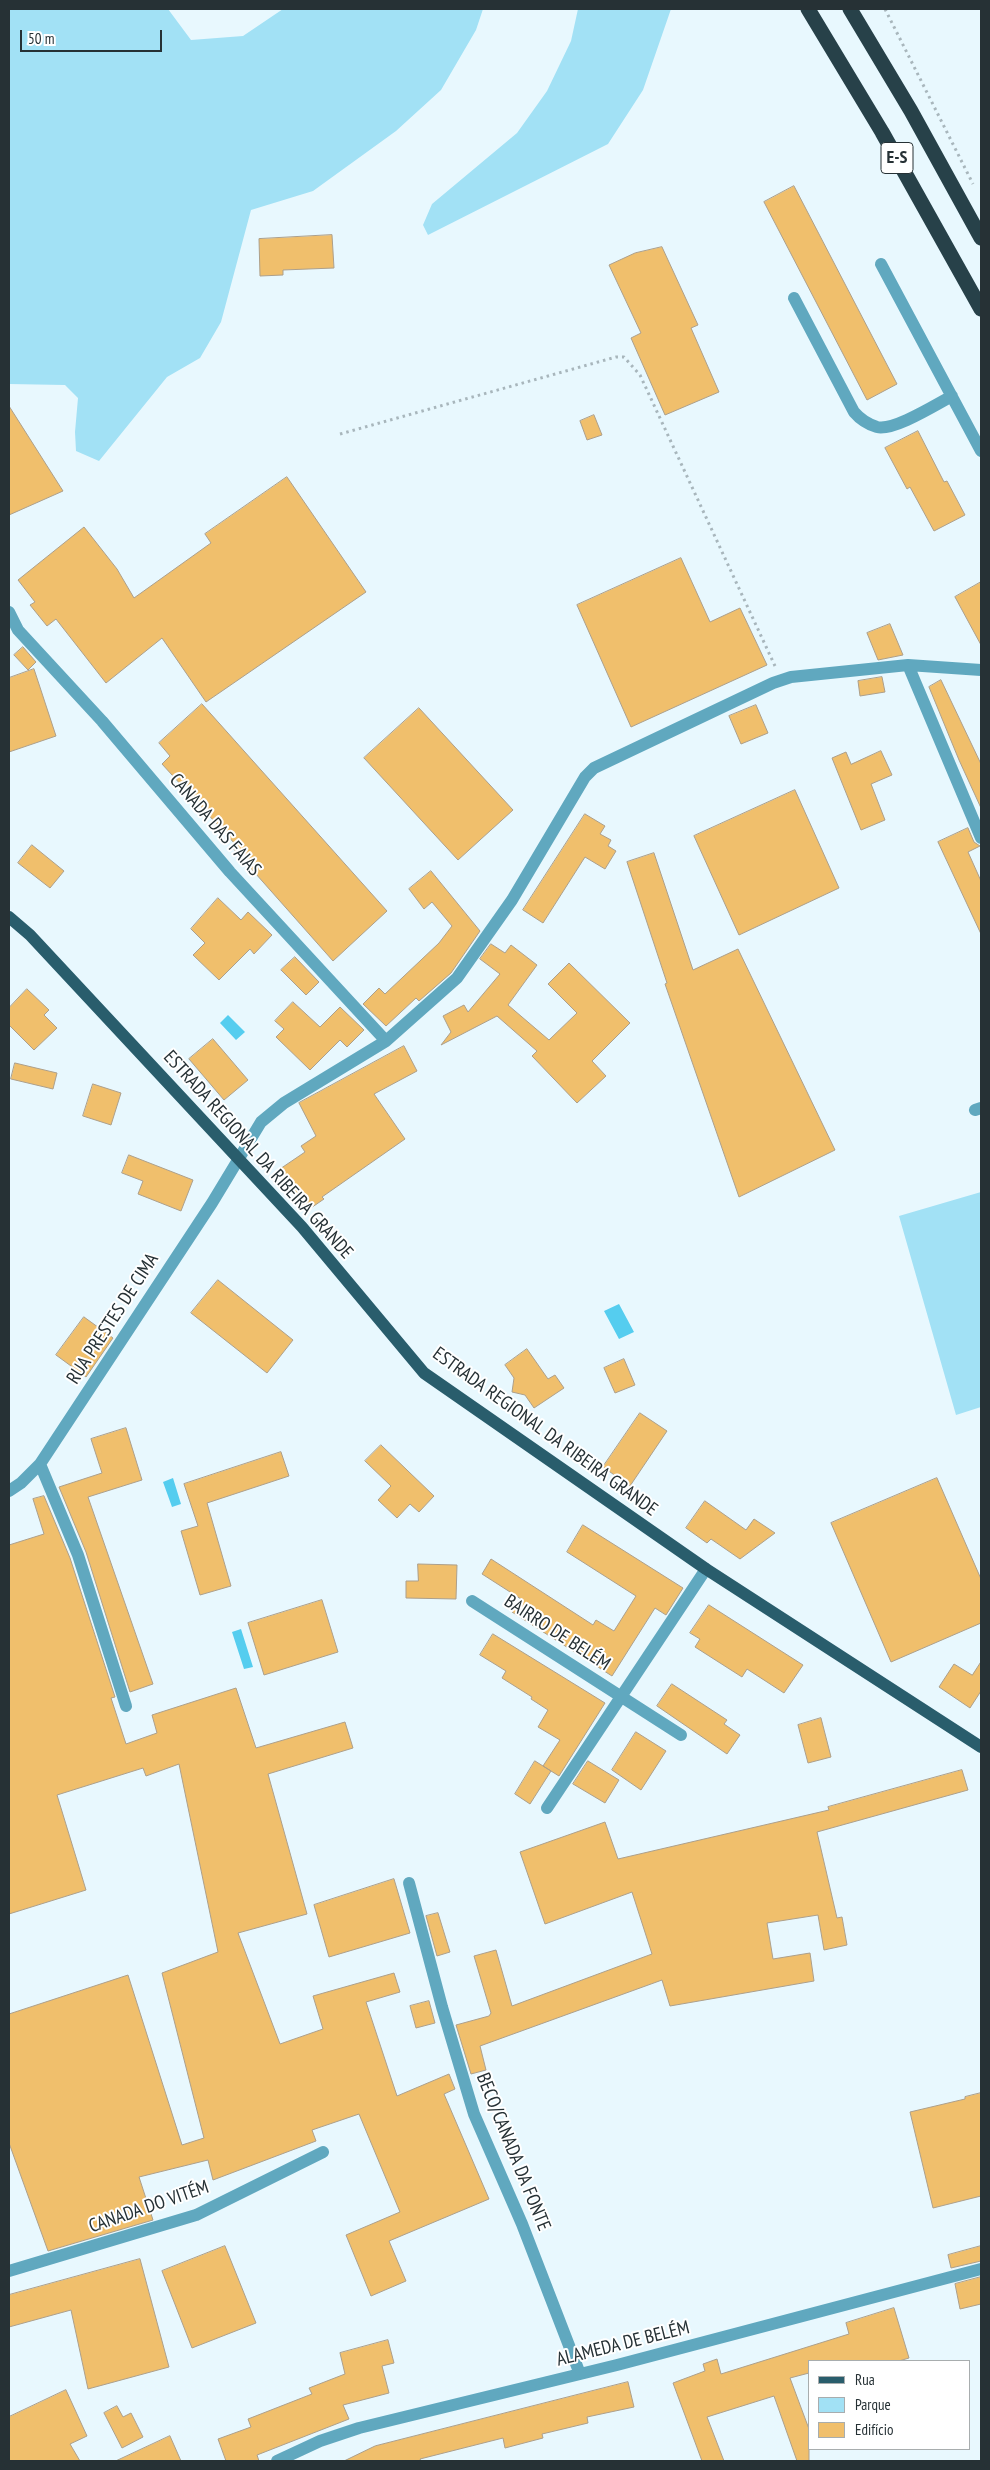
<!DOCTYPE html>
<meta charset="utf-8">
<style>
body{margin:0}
#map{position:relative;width:990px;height:2470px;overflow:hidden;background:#e8f8fe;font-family:"PT Sans Narrow",sans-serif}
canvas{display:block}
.frame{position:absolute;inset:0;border:10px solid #263135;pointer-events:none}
.legend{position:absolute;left:808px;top:2360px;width:162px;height:90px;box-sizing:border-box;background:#fff;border:1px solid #a8adae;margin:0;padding:6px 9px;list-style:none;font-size:15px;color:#263135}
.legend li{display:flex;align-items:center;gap:10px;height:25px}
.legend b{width:25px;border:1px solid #a8adae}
.scale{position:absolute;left:20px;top:30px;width:142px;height:22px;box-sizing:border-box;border:2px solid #263135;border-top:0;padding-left:6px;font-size:15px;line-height:18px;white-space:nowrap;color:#263135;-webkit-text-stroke:4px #fff;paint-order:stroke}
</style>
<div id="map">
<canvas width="990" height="2470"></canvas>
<div class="frame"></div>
<ul class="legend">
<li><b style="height:6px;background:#295d6c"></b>Rua</li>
<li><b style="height:14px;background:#a2e1f5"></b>Parque</li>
<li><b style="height:14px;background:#f0bf6c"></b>Edifício</li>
</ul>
<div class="scale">50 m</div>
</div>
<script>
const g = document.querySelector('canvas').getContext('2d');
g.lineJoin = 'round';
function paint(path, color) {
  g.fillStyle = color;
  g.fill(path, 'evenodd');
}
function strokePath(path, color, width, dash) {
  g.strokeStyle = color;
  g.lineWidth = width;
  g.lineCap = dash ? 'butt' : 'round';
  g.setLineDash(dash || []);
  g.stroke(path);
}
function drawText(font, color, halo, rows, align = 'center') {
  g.font = font + ' "PT Sans Narrow",sans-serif';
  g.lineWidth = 4;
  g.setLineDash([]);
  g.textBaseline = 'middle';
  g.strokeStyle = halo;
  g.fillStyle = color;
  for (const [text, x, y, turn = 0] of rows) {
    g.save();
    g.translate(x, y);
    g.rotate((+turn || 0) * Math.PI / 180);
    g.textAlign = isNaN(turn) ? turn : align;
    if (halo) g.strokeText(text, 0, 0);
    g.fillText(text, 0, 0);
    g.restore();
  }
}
paint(new Path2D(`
 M9 9H168L191 40 243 36 283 9H483L476 30 441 90 396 131 313 191 251 210 221 322 200 358 167 377 99 461 76 451 75 432 78 398 65 385 9 384Z
 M578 9H671L643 90 608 144 428 235 423 225 432 204 517 133 547 91 571 41Z
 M981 1192V1407L956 1415 899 1216Z`), '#a2e1f5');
paint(new Path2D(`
 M228 1015 245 1032 236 1040 220 1023Z
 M619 1304 634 1332 619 1339 604 1311Z
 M173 1478 181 1504 172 1507 163 1482Z
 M241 1629 253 1667 244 1669 232 1632Z`), '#55cdef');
const building = new Path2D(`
 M794 186 897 384 867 400 764 202Z
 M332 235 334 268 283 270V275L260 276 259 239Z
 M662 247 698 325 691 328 719 392 665 415 631 338 641 333 609 265 635 253Z
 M9 406 63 491 9 515Z
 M594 415 602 435 587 440 580 421Z
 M918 431 944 482 947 481 965 515 934 531 910 487 907 489 885 448Z
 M287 477 366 592 206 702 162 638 106 683 56 619 47 626 30 605 35 602 18 580 84 527 117 569 134 598 211 543 205 534Z
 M681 558 710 622 740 608 767 665 631 727 577 605Z
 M981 582V645L955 597Z
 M890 624 903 655 878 660 867 633Z
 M23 647 36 662 28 670 14 655Z
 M34 669 56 736 9 752V678Z
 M882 677 885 692 860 696 858 681Z
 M941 680 981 764V808L959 760 929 687Z
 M202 704 387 911 333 961 232 847 235 844 162 764 170 756 159 743Z
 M756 705 768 733 741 744 729 716Z
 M419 708 513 810 458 860 364 758Z
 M881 751 892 775 871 784 885 820 861 830 832 758 846 752 851 764Z
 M795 790 839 888 739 935 694 836Z
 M585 814 605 826 600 834 611 840 608 846 616 851 605 869 585 857 543 923 523 910Z
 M968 828 974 842 980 846 968 852 981 881V934L938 842Z
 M32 845 64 871 50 888 18 863Z
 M654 853 693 970 738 949 835 1150 739 1197 665 984 667 983 627 862Z
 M431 871 480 931 451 973 419 1001 416 998 386 1026 363 1004 379 988 385 994 439 943 452 926 432 902 424 909 409 889Z
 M218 898 241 920 248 912 272 935 254 954 250 949 219 980 193 955 205 943 191 929Z
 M491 944 505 953 511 945 537 965 508 1005 549 1040 577 1013 548 984 569 963 630 1023 592 1061 606 1076 577 1103 532 1056 537 1051 497 1016 441 1045 451 1032 443 1016 464 1005 468 1012 500 974 480 959Z
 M295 957 319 982 306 995 281 970Z
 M27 989 49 1010 44 1015 57 1028 34 1050 9 1025V1008Z
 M293 1002 320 1027 340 1007 364 1030 347 1047 340 1040 310 1070 276 1037 284 1029 275 1021Z
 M213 1039 248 1080 224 1100 189 1059Z
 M404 1046 417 1071 374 1094 405 1139 322 1197 324 1199 305 1212 277 1171 305 1152 301 1146 316 1136 299 1103Z
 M15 1063 57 1073 53 1089 11 1079Z
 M93 1084 121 1093 111 1125 83 1116Z
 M129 1155 193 1180 181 1211 138 1194 143 1181 122 1173Z
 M218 1280 293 1340 267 1373 191 1313Z
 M84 1317 113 1338 86 1377 56 1355Z
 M527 1349 548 1379 555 1375 564 1388 534 1408 525 1395 512 1392 514 1378 505 1365Z
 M624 1359 635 1385 615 1393 604 1368Z
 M640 1413 667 1431 630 1486 603 1467Z
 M126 1428 142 1480 88 1497 153 1684 130 1692 86 1552 59 1487 102 1473 91 1439Z
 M381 1445 434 1496 419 1512 410 1504 397 1518 378 1500 391 1486 365 1461Z
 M281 1452 289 1476 207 1503 231 1586 200 1595 181 1531 198 1526 184 1484Z
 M937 1478 981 1579V1623L891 1662 831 1523Z
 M44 1496 70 1558 115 1697 111 1698 126 1744 157 1733 152 1715 236 1688 256 1748 345 1722 353 1748 268 1774 307 1914 238 1933 280 2044 323 2029 313 1996 394 1973 400 1992 366 2002 397 2096 449 2074 455 2089 444 2094 489 2199 389 2241 406 2281 371 2296 346 2235 400 2212 359 2114 312 2130 316 2141 213 2180 208 2160 139 2177 153 2220 48 2251 9 2143V2014L128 1975 182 2145 204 2138 162 1973 218 1952 179 1764 146 1776 143 1768 57 1795 86 1890 9 1914V1545L44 1534 33 1499Z
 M705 1501 746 1530 754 1519 775 1533 740 1559 711 1539 707 1543 686 1528Z
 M583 1525 683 1588 666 1615 655 1608 612 1676 512 1612 521 1599 482 1574 491 1559 593 1625 596 1620 614 1631 636 1596 567 1552Z
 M418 1564 457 1565 456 1599 406 1598V1581H418Z
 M322 1600 338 1652 264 1675 248 1623Z
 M709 1605 803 1665 784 1693 747 1669 742 1677 695 1647 700 1639 690 1633Z
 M493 1634 605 1703 559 1776 543 1766 560 1740 538 1727 548 1710 531 1699 532 1697 502 1678 506 1671 480 1655Z
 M981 1662V1691L970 1708 939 1687 954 1664 972 1675Z
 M672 1684 727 1720 724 1724 740 1735 727 1754 657 1706Z
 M821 1718 831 1757 808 1763 798 1725Z
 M636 1732 666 1751 641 1790 612 1770Z
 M535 1761 551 1771 530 1804 515 1794Z
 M588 1761 619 1780 605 1803 573 1784Z
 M962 1770 968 1790 817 1832 837 1918 842 1917 847 1945 824 1950 818 1915 767 1923 773 1959 810 1953 814 1981 670 2006 662 1980 480 2046 486 2070 471 2074 456 2025 489 2016 491 2013 474 1956 496 1950 512 2006 652 1954 632 1892 545 1924 520 1852 605 1822 618 1859 829 1810 828 1807Z
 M394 1879 410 1933 329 1957 314 1905Z
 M438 1913 450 1952 437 1956 426 1916Z
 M429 2001 435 2023 416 2028 410 2006Z
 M981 2093V2196L933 2208 910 2112 965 2099V2097Z
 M225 2246 256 2323 192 2348 162 2271Z
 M981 2246V2261L951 2268 948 2255Z
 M140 2259 169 2367 88 2389 71 2310 9 2327V2295Z
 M981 2277V2304L960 2309 955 2284Z
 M894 2308 909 2358 899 2361H809V2373L790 2378 809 2429V2461H797L774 2396 707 2417 724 2461H702L673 2383 705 2371 703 2364 717 2359 721 2374 849 2334 846 2323Z
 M388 2340 394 2363 382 2366 389 2393 343 2405 349 2419 257 2455 259 2461H226L218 2439 251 2427 248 2419 312 2394 309 2388 345 2374 340 2353Z
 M628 2382 634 2407 587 2417 588 2423 542 2434 543 2438 505 2448 503 2438 420 2459 421 2461H344L375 2446Z
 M66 2390 87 2436 70 2444 80 2461H9V2417Z
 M117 2406 123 2417 131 2413 143 2437 122 2448 104 2413Z
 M170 2436 181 2461H116Z`);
paint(building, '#f0bf6c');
strokePath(building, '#ac9f8b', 1);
strokePath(new Path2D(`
 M885 9 973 184
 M340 434 616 357H624L640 375 775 666`), '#a8b6bc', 3, [2.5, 4]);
strokePath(new Path2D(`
 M881 264 981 451
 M794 298 854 412C860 419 867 424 877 427 894 431 935 405 952 396
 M9 612 18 630 102 721 230 872 386 1041
 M908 665 981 838
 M975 1110 981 1108
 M40 1464 78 1555 126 1706
 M9 1491 21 1483 40 1464 212 1203 261 1122 284 1103 386 1041 457 978 512 900 585 777 594 768 773 683 791 677 908 665 981 670
 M472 1601 681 1735
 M547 1808 706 1569
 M409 1883 442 2007 474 2114 522 2224 580 2374
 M9 2271 196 2215 323 2152
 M277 2461 320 2441 359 2428 617 2365 981 2269`), '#60a8bf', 12);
strokePath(new Path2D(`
 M9 917 30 935 302 1227 424 1373 706 1569 981 1747`), '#295d6c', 12);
strokePath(new Path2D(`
 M808 9 882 132 981 309
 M850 9 911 111 981 238`), '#274149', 15);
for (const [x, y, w] of [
 [897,158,32]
]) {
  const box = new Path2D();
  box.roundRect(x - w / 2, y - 15.5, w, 31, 4);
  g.fillStyle = '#fff';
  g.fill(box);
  strokePath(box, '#263135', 1);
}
drawText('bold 18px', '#263135', null, [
 ["E-S",897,158]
]);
drawText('19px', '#263135', '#fff', [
 ["CANADA DAS FAIAS",215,825,49],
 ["ESTRADA REGIONAL DA RIBEIRA GRANDE",258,1155,48],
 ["RUA PRESTES DE CIMA",113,1319,-57],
 ["ESTRADA REGIONAL DA RIBEIRA GRANDE",545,1432,36],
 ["BAIRRO DE BELÉM",557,1633,33],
 ["BECO/CANADA DA FONTE",513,2152,68],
 ["CANADA DO VITÉM",149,2207,-19],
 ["ALAMEDA DE BELÉM",623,2344,-14]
]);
</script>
